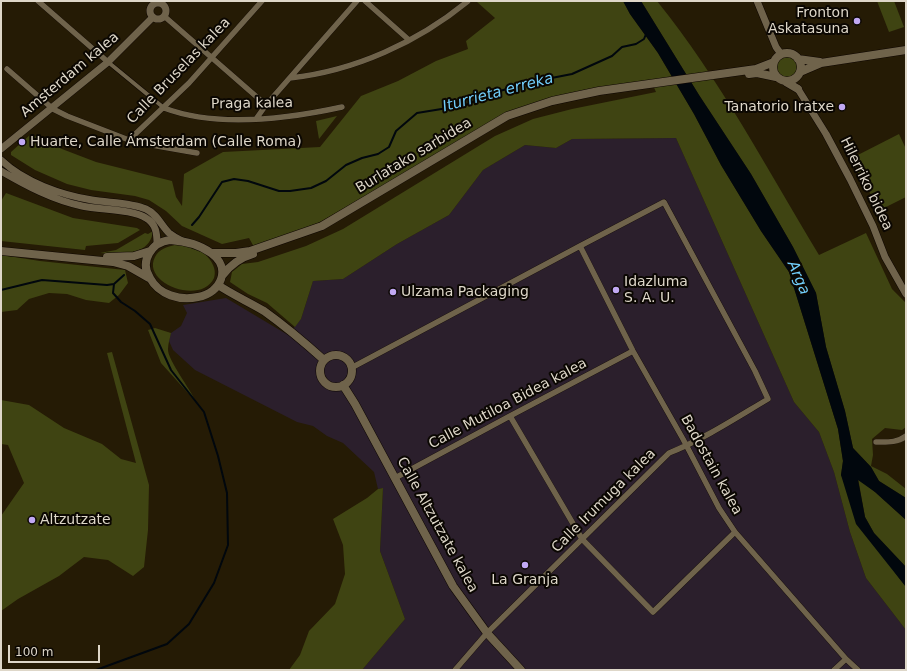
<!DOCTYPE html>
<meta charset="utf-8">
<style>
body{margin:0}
#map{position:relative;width:907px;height:671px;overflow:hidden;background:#251b05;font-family:"DejaVu Sans",sans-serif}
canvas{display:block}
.frame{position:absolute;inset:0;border:2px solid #ded7c9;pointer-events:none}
.scale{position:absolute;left:8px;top:645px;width:92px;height:18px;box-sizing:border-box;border:2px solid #ded7c9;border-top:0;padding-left:5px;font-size:12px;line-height:14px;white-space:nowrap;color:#ded7c9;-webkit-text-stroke:3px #0b0702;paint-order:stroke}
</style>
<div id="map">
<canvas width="907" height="671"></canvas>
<div class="frame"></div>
<div class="scale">100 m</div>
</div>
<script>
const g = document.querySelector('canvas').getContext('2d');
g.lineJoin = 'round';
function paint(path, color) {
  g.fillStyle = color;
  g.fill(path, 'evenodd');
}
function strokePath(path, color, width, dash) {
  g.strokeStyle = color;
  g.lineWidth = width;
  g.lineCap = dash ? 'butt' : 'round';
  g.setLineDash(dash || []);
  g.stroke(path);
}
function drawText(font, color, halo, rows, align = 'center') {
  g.font = font + ' "DejaVu Sans",sans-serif';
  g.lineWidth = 4;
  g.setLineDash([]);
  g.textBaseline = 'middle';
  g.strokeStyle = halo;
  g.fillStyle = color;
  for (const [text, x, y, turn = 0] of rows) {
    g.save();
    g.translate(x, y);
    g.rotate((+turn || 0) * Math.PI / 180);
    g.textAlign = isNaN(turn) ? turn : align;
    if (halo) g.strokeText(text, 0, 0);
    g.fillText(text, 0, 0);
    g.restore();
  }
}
paint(new Path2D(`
 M676 138 794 402 819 432 834 472 850 532 866 578 906 630V670H362L405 619 380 551 383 488 378 489 374 472 343 443 327 436 313 426 297 422 195 370 173 350 169 341 171 333 181 326 187 313 183 305 226 298 288 335 301 319 313 281 343 279 397 244 449 215 483 170 525 145 556 148 572 139Z`), '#2b1f2c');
paint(new Path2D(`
 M478 1H623L630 14 658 53 694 114 721 165 761 231 789 272 838 429 843 461 841 475 896 574 906 587V630L866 578 850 532 834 472 819 432 794 402 676 138 572 139 556 148 525 145 483 170 449 215 397 244 343 279 313 281 301 319 295 327 267 303 248 294 230 282 232 272 242 264 258 262 306 246 343 229 495 136 533 119 572 109 656 92 652 83 636 85 501 117 318 223 254 247 249 238 222 244 182 226 166 211 149 200 135 196 91 190 67 184 35 170 11 155V152L31 134 62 149 96 162 172 181 176 197 182 206 184 174 223 152 320 147 361 96 398 81 436 61 468 49 466 41 495 18 477 2Z
 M641 1H657C720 79 767 169 819 255L866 233 892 289 906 303V427L902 430 885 428 872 439 873 455 871 466 887 474 906 489V498L879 481 871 467 853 448 845 411 826 347 816 293 793 247 751 174 699 95Z
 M877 1H894L904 27 889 32Z
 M776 67a11 11 0 1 1 22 0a11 11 0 1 1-22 0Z
 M337 116 319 139 316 121Z
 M899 134 906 149V197L880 210 850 159Z
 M6 193 73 218 137 228 140 230 118 243 86 246 85 250 1 241V201Z
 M153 231C150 257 119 254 100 253L116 250 145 233 148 234Z
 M175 245C183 246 192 246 199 250 208 255 218 267 214 278 201 306 141 283 155 257 159 249 167 247 175 245Z
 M1 255 40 261 125 270 128 283 119 295 109 303 86 300 67 294 49 293 29 299 17 310 1 312Z
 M155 328 171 333C170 338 168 344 168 349 167 359 191 390 196 402L161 363 148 330Z
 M112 352 149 485 148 530 144 567 133 576 108 560 84 557 59 576 18 599 1 611V516L24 483 8 445 1 444V400L29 405 64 428 102 444 121 459 136 463 107 353Z
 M858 478 875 492 906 520V567L874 533 865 517Z
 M383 488 380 551 405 619 362 670H289L300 655 309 631 335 604 345 574 343 545 333 519 367 498 378 489Z`), '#3f4412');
paint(new Path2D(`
 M623 1H641L699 95 751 174 793 247 816 293 826 347 845 411 853 448 871 467 879 481 906 498V520L875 492 858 480 865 517 874 533 906 567V587L856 524 841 475 843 461 838 429 789 272 761 231 721 165 694 114 658 53 630 14Z`), '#01070d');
strokePath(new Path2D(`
 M192 225 199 217 222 182 234 179 248 181 279 191H290L311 188 326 181 346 165 362 158 378 154 389 147 396 131 417 113 466 105 493 93 531 82 572 74 612 56 622 47 636 44 644 39 646 34
 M1 290 42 280 107 285 114 284 124 275
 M96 670 167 644 189 624 214 583 228 545 227 493 218 456 204 412 171 370 150 324 135 311 121 302 113 293 114 284`), '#01070d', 2);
const pedestrian = new Path2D(`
 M108 62 164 108`);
const minor = new Path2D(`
 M38 1 108 62
 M365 1 409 40
 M164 16 266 105
 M7 69 53 109 67 116 129 140 157 146 197 153
 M290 78C355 71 418 42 468 1
 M164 108C217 128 287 119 342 107
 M256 119 266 105 357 1
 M129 140 189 83 262 1
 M580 246 633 351 683 439 719 508 735 532 846 659 858 670
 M351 368 580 246 664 202 755 371 768 399C736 418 704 439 669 453L487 633 455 670
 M510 416 582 539 653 612 735 532
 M876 442C887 442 897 443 906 436
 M395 478 510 416 633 351
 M834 670 846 659`);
const tertiary = new Path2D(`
 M757 1 776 47 781 54
 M150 11a8 8 0 1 1 16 0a8 8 0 1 1-16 0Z
 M798 89 826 134 850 179 873 226 885 257 906 294
 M1 149 108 62 153 17
 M1 160C24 182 61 195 92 200 109 203 130 202 146 209 157 214 161 225 169 233 173 236 178 239 182 241
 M1 171C27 186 53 200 82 206 100 210 132 209 146 218 156 224 157 233 157 244`);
const secondary = new Path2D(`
 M773 67a14 14 0 1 1 28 0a14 14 0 1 1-28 0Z
 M798 59 820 62
 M800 72 821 63 906 50
 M749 74 757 73 776 77
 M786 82 798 89
 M170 240C185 241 199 244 211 253 232 268 221 293 198 297 180 301 159 295 150 278 139 261 152 242 170 240Z
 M1 251 113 262 128 266 149 278
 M212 253H236L250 251 322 226 507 116 552 101 599 91 756 69 774 62
 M107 257 134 256 150 251
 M222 276C230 265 239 258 253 254
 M218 285C233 295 249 302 264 311 285 326 304 342 324 360
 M320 371a16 16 0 1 1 32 0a16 16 0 1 1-32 0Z
 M343 385 355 404 453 586 487 633 521 670`);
strokePath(pedestrian, '#0e0600', 5);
strokePath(minor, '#0e0600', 6);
strokePath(tertiary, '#0e0600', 8);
strokePath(secondary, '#0e0600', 9);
strokePath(pedestrian, '#6f634b', 4);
strokePath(minor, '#6f634b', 5.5);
strokePath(tertiary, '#6f634b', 7);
strokePath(secondary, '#6f634b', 8);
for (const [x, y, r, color] of [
 [857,21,4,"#c1a8f3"],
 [842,107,4,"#c1a8f3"],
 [22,142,4,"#c1a8f3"],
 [616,290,4,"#c1a8f3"],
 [393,292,4,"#c1a8f3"],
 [32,520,4,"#c1a8f3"],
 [525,565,4,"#c1a8f3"]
]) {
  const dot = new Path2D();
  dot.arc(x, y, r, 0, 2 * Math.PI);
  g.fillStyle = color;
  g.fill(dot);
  strokePath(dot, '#0b0702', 1.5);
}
drawText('14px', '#ded7c9', '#0b0702', [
 ["Fronton",849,13,"right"],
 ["Askatasuna",849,29,"right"],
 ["Tanatorio Iratxe",834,107,"right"],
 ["Huarte, Calle Ámsterdam (Calle Roma)",30,142],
 ["Idazluma",624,282],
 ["S. A. U.",624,298],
 ["Ulzama Packaging",401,292],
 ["Altzutzate",40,520],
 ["La Granja",525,580,"center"]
], 'left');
drawText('14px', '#ded7c9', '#0b0702', [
 ["Calle Bruselas kalea",179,71,-46],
 ["Amsterdam kalea",70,75,-40],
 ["Praga kalea",252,104,-1],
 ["Burlatako sarbidea",414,156,-31],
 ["Hilerriko bidea",866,184,64],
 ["Calle Mutiloa Bidea kalea",508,404,-28],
 ["Badostain kalea",711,465,61],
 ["Calle Irumuga kalea",604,501,-45],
 ["Calle Altzutzate kalea",437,525,61]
]);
drawText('italic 15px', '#71cdfa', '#0b0702', [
 ["Iturrieta erreka",498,93,-15],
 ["Arga",798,278,67]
]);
</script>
